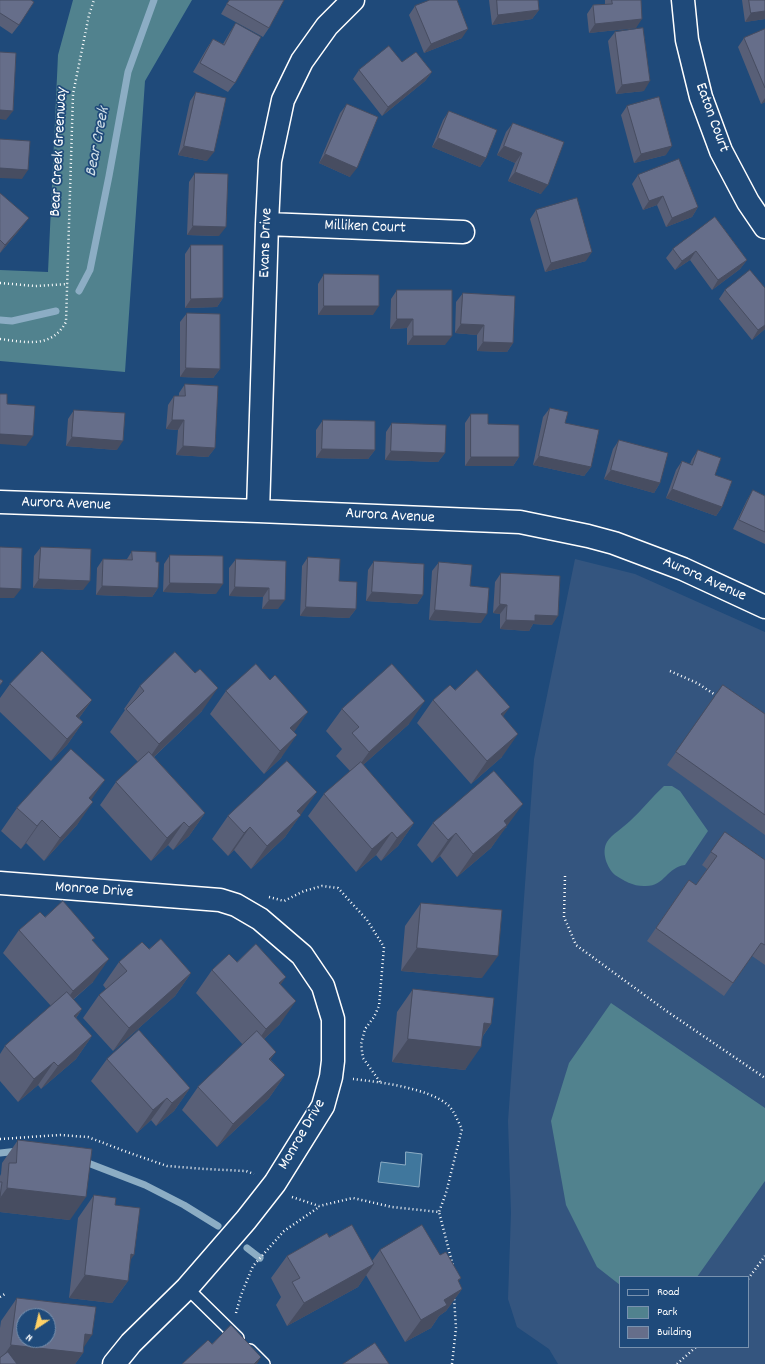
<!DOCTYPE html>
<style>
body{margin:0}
#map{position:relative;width:765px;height:1364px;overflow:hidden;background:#1f4a7a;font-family:Dekko,sans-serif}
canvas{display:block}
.legend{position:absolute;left:619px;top:1276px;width:130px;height:72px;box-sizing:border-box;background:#1f4a7a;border:1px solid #7992af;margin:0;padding:5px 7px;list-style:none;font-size:12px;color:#fff}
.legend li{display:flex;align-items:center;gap:8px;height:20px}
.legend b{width:20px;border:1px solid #7992af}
.north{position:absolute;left:16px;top:1308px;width:40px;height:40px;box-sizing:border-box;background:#1f4a7a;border:1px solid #7992af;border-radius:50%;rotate:215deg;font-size:11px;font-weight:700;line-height:16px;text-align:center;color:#fff}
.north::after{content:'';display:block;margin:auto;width:14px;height:18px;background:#ffd166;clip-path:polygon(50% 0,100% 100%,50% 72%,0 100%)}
</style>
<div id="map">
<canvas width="765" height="1364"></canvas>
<ul class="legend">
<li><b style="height:5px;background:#1f4a7a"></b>Road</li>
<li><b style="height:11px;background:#51828e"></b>Park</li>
<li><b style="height:11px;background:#666e8a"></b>Building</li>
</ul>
<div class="north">N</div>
</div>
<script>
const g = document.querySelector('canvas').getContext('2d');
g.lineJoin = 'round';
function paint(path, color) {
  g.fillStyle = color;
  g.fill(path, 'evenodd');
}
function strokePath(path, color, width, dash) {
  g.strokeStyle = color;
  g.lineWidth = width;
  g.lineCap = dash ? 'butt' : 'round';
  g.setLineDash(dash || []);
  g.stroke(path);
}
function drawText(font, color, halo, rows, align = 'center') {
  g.font = font + ' Dekko,sans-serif';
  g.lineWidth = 3.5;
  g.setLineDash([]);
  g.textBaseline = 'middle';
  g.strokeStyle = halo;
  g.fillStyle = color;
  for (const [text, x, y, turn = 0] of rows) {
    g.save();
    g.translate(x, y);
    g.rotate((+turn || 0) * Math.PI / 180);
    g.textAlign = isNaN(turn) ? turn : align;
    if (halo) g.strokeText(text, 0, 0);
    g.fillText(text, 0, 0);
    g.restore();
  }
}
paint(new Path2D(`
 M575 559 635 574 765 632V1364H558L549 1349 517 1327 508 1299 511 1213 508 1121 534 759ZM620 1277H748V1347H620Z`), '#34557f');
paint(new Path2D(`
 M73 0H192L145 81 125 372 0 361V270L48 272 58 55Z
 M664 786H672L680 791 708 831 685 865C667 867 665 886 646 886 635 887 624 881 615 875 607 868 601 852 607 842 611 835 624 827 630 821 642 810 652 797 664 786Z
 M611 1003 765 1108V1181L697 1277H620V1285L597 1267 566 1205 551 1121 569 1063Z`), '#51828e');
const water = new Path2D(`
 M406 1152 422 1154 419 1187 378 1182 381 1162 405 1165Z`);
paint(water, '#40779d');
strokePath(water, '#8cadc4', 1);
strokePath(new Path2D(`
 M79 291 90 270 109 176 128 72 154 0
 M0 320 12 321 56 311
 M0 1153 18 1151
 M83 1158 88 1163 145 1185 184 1205 218 1226
 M247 1248 260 1258`), '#8cadc4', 7);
const service = new Path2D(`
 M187 1288 238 1338
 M250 1350 264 1364`);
const minor = new Path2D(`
 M683 0 687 40 701 97 721 151 748 202 765 227
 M267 224 463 232
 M0 502 258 511 520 522 588 536 614 543 683 569 765 607
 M258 511 267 224 270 161 283 100 302 61 327 26 353 0
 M0 883 220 900 236 905 260 919 302 955 323 986 333 1019V1061L331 1077 323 1106 275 1183 246 1220 187 1288 131 1343 114 1364`);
strokePath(service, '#fff', 14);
strokePath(minor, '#fff', 25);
strokePath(new Path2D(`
 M0 283 35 286 68 284
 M0 339C26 342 51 349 66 322L73 94 89 15 94 0
 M670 671 697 683 717 696
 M565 876 564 917 576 945 665 1010 765 1078
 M269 897 284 901 304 891 322 886 338 888 367 920 384 947 379 1006 374 1017 365 1029 361 1044 363 1058 380 1082
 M353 1079C380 1082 428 1088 448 1105 454 1110 458 1122 462 1129L446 1193 439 1212
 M0 1139 60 1135 88 1137 127 1152 167 1166 205 1169 246 1171 254 1174
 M292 1197 319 1206 353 1198 392 1207 439 1212 453 1266
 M748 1279 765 1256
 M0 1297 5 1294
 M236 1313 241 1295 253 1266 284 1231 319 1207
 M452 1364 456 1328 454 1297
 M677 1364 696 1347`), '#fff', 2.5, [1, 3]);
strokePath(service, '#1f4a7a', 11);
strokePath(minor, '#1f4a7a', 22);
paint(new Path2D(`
 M0 0 19 25 12 34 0 26Z
 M229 0H284L269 28 263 37 221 14Z
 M489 0H538L539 10 532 19 492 25Z
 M605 0H641L636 28 589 33 587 14 593 5 605 4Z
 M742 0H765V19L745 22Z
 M415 6 462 38 424 53 409 15Z
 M236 23 235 83 228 92 193 72 207 48 213 39 223 44 230 32Z
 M765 29V102L761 104 738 47 744 38Z
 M615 32 644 91 616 94 608 41Z
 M402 62 432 72 425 81 382 116 353 79 359 70Z
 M196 92 207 161 178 155 190 101Z
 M347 104 350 177 319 163 340 113Z
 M627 106 666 155 634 163 621 115Z
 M449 111 486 158 480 167 432 147 443 120Z
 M513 123 541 194 508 181 515 163 497 155 506 132Z
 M195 173 219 236 187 235 189 182Z
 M638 175 698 207 692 217 666 227 657 205 643 210 632 184Z
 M0 193 22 227 0 253Z
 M536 210 586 261 545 272 530 219Z
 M715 217 747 260 740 269 712 290 690 260 675 270 666 258 673 249Z
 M191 245 223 298 217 307 185 308V254Z
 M324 274 373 315H318V284Z
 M765 288V329L752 340 719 299 725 290Z
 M397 290 445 345H407V328L390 329 391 299Z
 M463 293 513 343 507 352 477 351V335L455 333 456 302Z
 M187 313 220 369 213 378 180 377V322Z
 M185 384 215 448 208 457 176 455 178 430 166 429 168 405 174 396H179V393Z
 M550 408 565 423 591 467 584 476 533 465 543 417Z
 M74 410 117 450 66 446 68 419Z
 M471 414 488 424 519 457 513 466H465V423Z
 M323 420 375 450 368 459 316 458V430Z
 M392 423 445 453 438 462 385 460 386 432Z
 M619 440 660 483 654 493 604 479 613 449Z
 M698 450 715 475 722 507 716 516 666 498 676 470 682 461 690 464 692 459Z
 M753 490 765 496V544L733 529 747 500Z
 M41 547 83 590 33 588 34 556Z
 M132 551 156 562 158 588 152 597 96 595 97 568 103 559H127Z
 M170 555 216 594 163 592 164 564Z
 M308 557 339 581 356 609 349 618 300 616 302 566Z
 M236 559 286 561 278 609H262L263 597 229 596V568Z
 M374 561 423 595 417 604 366 601 368 570Z
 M439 562 470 586 481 623 429 620 432 571Z
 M501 573 552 625 533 624 529 631 500 629V614L493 613 495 582Z
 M10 684 92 700 79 718 83 722 67 745 51 761 0 712V698Z
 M723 685 765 714V835L667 765Z
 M140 686 202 711 154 757 205 813 189 836 173 850 168 845 151 861 100 805 116 782 138 762 110 732 125 710 124 709Z
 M455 690 503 716 502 757 471 784 417 723 433 700Z
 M226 691 294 732 281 758 264 774 210 714Z
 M342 709 409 724 363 765 414 823 398 846 381 861 376 855 356 872 308 816 324 794 350 771 336 756 342 749 326 731Z
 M91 800 77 825 44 861 26 843 21 849 1 831 17 808Z
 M301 815 299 817 285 837 251 869 234 850 228 856 212 839 228 816Z
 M433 823 507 827 504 829 491 848 457 877 440 856 432 863 417 845Z
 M725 832 765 860V965L752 956 724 996 647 941 689 880 696 885 707 869 702 865Z
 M421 903 482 978 401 971 405 926Z
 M45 917 93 941V982L73 1000 82 1009 76 1018 92 1036 76 1059 41 1089 38 1085 18 1102 0 1081V1054L5 1046 51 1006 3 953 19 930Z
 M149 949 191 973 175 996 113 1051 83 1018 99 995 106 989 103 985 119 962Z
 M237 962 280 985V1024L264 1039 271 1060 285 1075 269 1098 217 1147 182 1110 198 1087 243 1045 196 993 212 970Z
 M413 989 491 1024 483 1036 465 1070 392 1062 397 1012Z
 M107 1059 190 1088 174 1111 156 1126 151 1120 137 1133 91 1081Z
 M18 1140 70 1220 0 1212V1176L1 1174 2 1163Z
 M94 1195 115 1205 130 1260 128 1281 112 1303 69 1298 78 1218Z
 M329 1237 372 1261 380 1250 440 1255 461 1278 458 1281 462 1289 446 1311 439 1316 431 1328 405 1342 366 1275 358 1287 287 1326 276 1305 281 1297 271 1278 287 1256Z
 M17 1298 84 1348 83 1353 75 1364H0V1328L1 1321Z`), '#585f77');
paint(new Path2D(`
 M539 10 532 19 492 25 498 15Z
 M765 11V19L745 22 751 13Z
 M642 19 636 28 589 33 595 24Z
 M468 29 462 38 424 53 431 44Z
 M432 72 425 81 382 116 388 107Z
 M650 81 644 91 616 94 622 85Z
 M765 98V102L761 104Z
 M0 110 13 111 6 120 0 119Z
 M438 138 486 158 480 167 432 147Z
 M184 146 214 152 207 161 178 155Z
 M504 146 522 153 515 163 497 155Z
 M672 146 666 155 634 163 641 154Z
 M325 154 357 168 350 177 319 163Z
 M0 168 28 170 22 179 0 178Z
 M515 172 548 185 541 194 508 181Z
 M663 196 657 205 643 210 649 201Z
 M698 207 692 217 666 227 672 218Z
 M29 218 22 227 0 253 5 245Z
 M193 226 226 227 219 236 187 235Z
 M696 251 690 260 675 270 682 261Z
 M592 252 586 261 545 272 551 263Z
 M747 260 740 269 712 290 718 280Z
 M223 298 217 307 185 308 191 299Z
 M324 306H379L373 315H318Z
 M397 319H413L407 328 390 329Z
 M461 324 484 325 477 335 455 333Z
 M765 325V329L752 340 758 330Z
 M413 336H452L445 345H407Z
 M483 342 513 343 507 352 477 351Z
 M186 368 220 369 213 378 180 377Z
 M172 420H184L178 430 166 429Z
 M0 434 33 436 26 446 0 444Z
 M72 437 123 441 117 450 66 446Z
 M183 446 215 448 208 457 176 455Z
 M322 449 375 450 368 459 316 458Z
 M391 451 445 453 438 462 385 460Z
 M539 456 591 467 584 476 533 465Z
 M471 457H519L513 466H465Z
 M611 470 660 483 654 493 604 479Z
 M672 489 722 507 716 516 666 498Z
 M39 579 90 581 83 590 33 588Z
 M170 583 223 584 216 594 163 592Z
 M102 586 158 588 152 597 96 595Z
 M235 587 269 588 263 597 229 596Z
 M0 588 21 589 14 598H0Z
 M372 592 423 595 417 604 366 601Z
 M269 600H285L278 609H262Z
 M500 604 507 605 500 614 493 613Z
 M306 607 356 609 349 618 300 616Z
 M435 610 487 614 481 623 429 620Z
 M535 615 558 616 552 625 533 624 529 631 500 629 506 620Z
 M218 688 202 711 143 767 159 744Z
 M92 700 76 722V716Z
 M425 701 409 724 353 774 369 752Z
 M510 707 493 730 501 714Z
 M308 712 292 735 290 728Z
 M83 722 67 745 51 761 67 739Z
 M518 734 502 757 471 784 487 761Z
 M297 735 281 758 264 774 280 751Z
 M105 780 89 803V798Z
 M317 792 285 837 251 869 267 846 297 811Z
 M93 802 77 825 44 861 60 838Z
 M523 804 491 848 457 877 473 854 504 821Z
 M205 813 189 836 173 850 189 827Z
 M42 820 26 843 21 849 37 826Z
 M184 822 168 845 151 861 167 838Z
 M414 823 398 846 381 861 397 838Z
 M250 827 234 850 228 856 244 833Z
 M392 832 376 855 356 872 372 849Z
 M456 833 440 856 432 863 448 840Z
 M417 948 498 956 482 978 401 971Z
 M109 959 93 982 57 1013 73 991Z
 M191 973 175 996 113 1051 129 1028Z
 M286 977 270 1000 279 983Z
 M296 1001 280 1024 250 1052 266 1029Z
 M82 1009 66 1032 74 1016Z
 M484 1023 491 1024 475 1047H481L465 1070 392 1062 408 1039Z
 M92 1036 76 1059 41 1089 58 1066Z
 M276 1052 260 1075 269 1059Z
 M54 1062 38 1085 18 1102 34 1079Z
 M285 1075 269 1098 217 1147 233 1124Z
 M190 1088 174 1111 156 1126 172 1103Z
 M167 1098 151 1120 137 1133 153 1110Z
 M7 1188 86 1197 70 1220 0 1212V1198Z
 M131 1254 134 1255 118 1278Z
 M374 1264 358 1287 287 1326 304 1303Z
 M85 1275 128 1281 112 1303 69 1298Z
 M461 1278 447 1298 462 1289 446 1311 439 1316 431 1328 405 1342 421 1320 458 1280Z
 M85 1334 92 1335 80 1353H83L75 1364H0V1361L11 1345Z
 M261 1357 257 1364H254Z`), '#474d61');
const building = new Path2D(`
 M0 0H31L34 2 19 25 0 13Z
 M230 0H284L269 28 227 4Z
 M430 0H457L468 29 431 44 415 6Z
 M497 0H538L539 10 498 15Z
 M612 0H641L642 19 595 24 593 5 612 4Z
 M749 0H765V11L751 13Z
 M236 23 261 37 235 83 200 63 213 39 224 45Z
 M643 28 650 81 622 85 615 32Z
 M765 29V88L744 38Z
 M389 46 402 62 416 52 432 72 388 107 359 70Z
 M0 52 16 53 13 111 0 110Z
 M196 92 226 98 214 152 184 146Z
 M659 97 672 146 641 154 627 106Z
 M347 104 378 117 357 168 325 154Z
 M449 111 497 130 486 158 438 138Z
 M513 123 564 142 548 185 515 172 522 153 504 146Z
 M0 139 30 141 28 170 0 168Z
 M679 159 698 207 672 218 663 196 649 201 638 175Z
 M195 173 228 174 226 227 193 226Z
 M0 193 29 218 5 245 0 240Z
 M577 198 592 252 551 263 536 210Z
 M715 217 747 260 718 280 696 251 682 261 673 249Z
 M191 245H223V298L191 299Z
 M750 270 765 288V325L758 330 725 290Z
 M324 274 379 275V306H324Z
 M397 290H452V336H413V319H397Z
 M463 293 515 296 513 343 483 342 484 325 461 324Z
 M187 313 220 314V369L186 368Z
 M185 384 218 386 215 448 183 446 184 420H172L174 396H185Z
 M0 394H7V404L35 406 33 436 0 434Z
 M550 408 568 412 565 423 599 430 591 467 539 456Z
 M74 410 125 413 123 441 72 437Z
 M471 414H488V424L519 425V457H471Z
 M323 420 375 421V450L322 449Z
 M392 423 446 425 445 453 391 451Z
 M619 440 668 453 660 483 611 470Z
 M698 450 721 458 715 475 732 481 722 507 672 489 682 461 692 465Z
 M753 490 765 496V532L739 520Z
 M0 547 22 548 21 589 0 588Z
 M41 547 91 549 90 581 39 579Z
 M132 551 156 552V562H159L158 588 102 586 103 559 132 560Z
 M170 555 223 556V584L170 583Z
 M308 557 340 559 339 581 357 582 356 609 306 607Z
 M236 559 286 561 285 600H269V588L235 587Z
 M374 561 424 564 423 595 372 592Z
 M439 562 472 565 470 586 489 588 487 614 435 610Z
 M501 573 560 576 558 616 535 615V621L506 620 507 605 500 604Z
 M42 651 92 700 76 716 83 722 67 739 10 684Z
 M175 652 195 673 200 669 218 688 159 744 126 709 144 691 140 686Z
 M256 664 270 680 275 675 308 712 290 728 297 735 280 751 226 691Z
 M392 664 425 701 369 752 352 733 359 727 342 709Z
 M477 670 510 707 501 714 518 734 487 761 433 700 450 685 455 690Z
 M0 679 3 681 0 685Z
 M723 685 765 714V815L676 752Z
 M71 749 105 780 89 798 93 802 60 838 42 820 37 826 17 808Z
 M149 752 205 813 189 827 184 822 167 838 116 782Z
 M287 761 317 792 297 811 301 815 267 846 250 827 244 833 228 816Z
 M361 762 414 823 397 838 392 832 372 849 324 794Z
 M494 771 523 804 504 821 507 825 473 854 456 833 448 840 433 823Z
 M725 832 765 860V945L761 943 733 983 656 928 689 880 696 885 717 856 711 852Z
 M63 901 95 938 92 940 109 959 73 991 19 930 40 912 45 917Z
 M421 903 502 910 498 956 417 948Z
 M161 939 191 973 129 1028 99 995 127 971 119 962 142 942 149 949Z
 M256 944 286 977 279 983 296 1001 266 1029 212 970 229 954 237 962Z
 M413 989 494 998 491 1024 484 1023 481 1047 408 1039Z
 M67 992 82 1009 74 1016 92 1036 58 1066 54 1062 34 1079 5 1046Z
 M139 1030 190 1088 172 1103 167 1098 153 1110 107 1059Z
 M257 1031 276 1052 269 1059 285 1075 233 1124 198 1087Z
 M18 1140 92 1149 86 1197 7 1188 9 1163H16Z
 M0 1182H2L0 1197Z
 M94 1195 116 1198 115 1205 140 1208 134 1255 131 1254 128 1281 85 1275Z
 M352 1225 374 1264 304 1303 292 1282 300 1278 287 1256 327 1233 329 1237Z
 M422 1225 440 1255 446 1252 461 1278 458 1280 462 1289 444 1300 447 1305 421 1320 380 1250Z
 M17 1298 96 1307 92 1335 85 1334 83 1353 11 1345ZM24 1316H48V1340H24Z
 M231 1325 261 1357 254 1364H182L208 1340 212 1344Z
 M375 1343 389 1364H343Z
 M8 1352 17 1364H0V1358Z`);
paint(building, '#666e8a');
strokePath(building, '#474d61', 1);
drawText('16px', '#fff', '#1f4a7a', [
 ["Eaton Court",711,118,70],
 ["Bear Creek Greenway",60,152,-87],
 ["Milliken Court",365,228,2],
 ["Evans Drive",267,243,-88],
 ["Aurora Avenue",66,505,2],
 ["Aurora Avenue",390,517,3],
 ["Aurora Avenue",704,580,24],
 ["Monroe Drive",94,891,4],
 ["Monroe Drive",303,1135,-60]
]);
drawText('italic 17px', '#cfdde6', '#1f4a7a', [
 ["Bear Creek",99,142,-79]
]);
</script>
